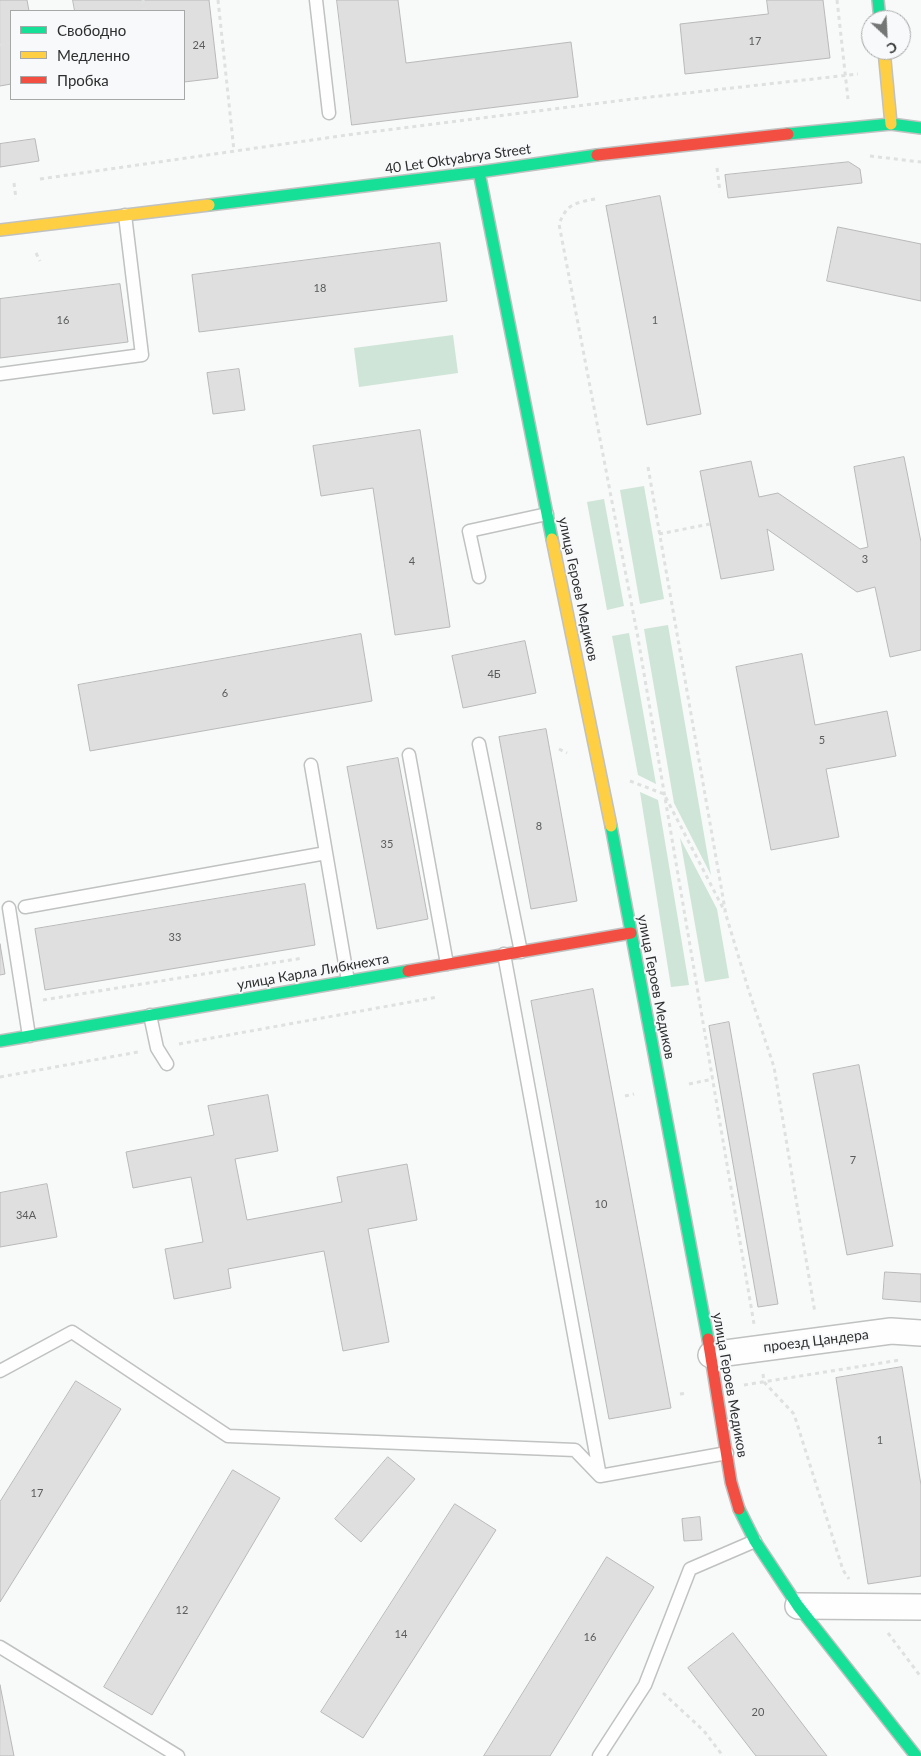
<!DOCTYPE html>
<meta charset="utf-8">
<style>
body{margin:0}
#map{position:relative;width:921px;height:1756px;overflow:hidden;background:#f8f9f9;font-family:Lato,sans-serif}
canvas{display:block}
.legend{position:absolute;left:10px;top:10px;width:175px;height:90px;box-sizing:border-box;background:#f7f9fa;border:1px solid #a6a8a8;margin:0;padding:6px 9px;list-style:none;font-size:15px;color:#2d2e2e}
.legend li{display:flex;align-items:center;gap:10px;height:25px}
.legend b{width:25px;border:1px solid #a6a8a8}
.north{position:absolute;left:861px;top:10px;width:50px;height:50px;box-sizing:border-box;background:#f7f9fa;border:1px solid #a6a8a8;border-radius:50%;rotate:155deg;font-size:14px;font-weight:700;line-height:20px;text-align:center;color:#2d2e2e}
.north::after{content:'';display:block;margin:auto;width:18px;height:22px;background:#747575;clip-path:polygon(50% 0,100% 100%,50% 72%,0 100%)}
</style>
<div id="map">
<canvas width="921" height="1756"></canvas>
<ul class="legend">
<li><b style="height:6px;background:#16e098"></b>Свободно</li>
<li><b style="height:6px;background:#ffcf43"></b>Медленно</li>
<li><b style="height:6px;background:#f24e42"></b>Пробка</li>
</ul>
<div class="north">С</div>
</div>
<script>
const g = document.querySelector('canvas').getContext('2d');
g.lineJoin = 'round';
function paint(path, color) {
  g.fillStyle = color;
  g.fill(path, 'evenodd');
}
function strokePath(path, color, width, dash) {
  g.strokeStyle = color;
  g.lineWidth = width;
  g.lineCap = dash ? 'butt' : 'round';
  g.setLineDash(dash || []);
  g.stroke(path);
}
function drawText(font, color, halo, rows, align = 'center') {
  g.font = font + ' Lato,sans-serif';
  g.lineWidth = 4;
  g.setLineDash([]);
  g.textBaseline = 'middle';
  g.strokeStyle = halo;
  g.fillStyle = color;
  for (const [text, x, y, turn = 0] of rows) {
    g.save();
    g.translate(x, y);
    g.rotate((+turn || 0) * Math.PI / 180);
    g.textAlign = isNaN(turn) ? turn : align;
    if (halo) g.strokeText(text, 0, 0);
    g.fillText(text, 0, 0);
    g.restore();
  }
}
paint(new Path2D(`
 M453 335 458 373 359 387 354 348Z
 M644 486 664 599 640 604 620 490Z
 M604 499 624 606 607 610 587 502Z
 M668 625 711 875 674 803 644 629Z
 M629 633 656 784 638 775 612 636Z
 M640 792 658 800 689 985 671 987Z
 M680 838 717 909 729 978 705 982Z`), '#cee5d7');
const building = new Path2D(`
 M0 0H27L29 11H11V84L0 86Z
 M73 0H209L218 78 184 82V11H75Z
 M337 0H398L406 63 571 42 578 97 352 125Z
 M767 0H823L830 58 685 74 680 24 768 14Z
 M35 139 39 161 0 167V144Z
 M849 162 860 169 862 183 728 198 725 175Z
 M660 196 701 414 647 425 606 206Z
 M838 227 921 244V301L827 281Z
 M440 243 447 301 199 332 192 275Z
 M120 284 128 342 0 358V299Z
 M239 369 245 410 213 414 207 373Z
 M420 430 450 627 395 635 373 488 321 496 313 446Z
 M904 457 921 542V650L890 657 875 587 857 592 767 529 774 570 721 579 700 471 751 461 759 497 778 493 860 549 868 547 854 467Z
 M361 634 372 701 90 751 78 685Z
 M525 641 536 693 463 708 452 656Z
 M802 654 815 725 887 711 896 756 826 769 839 837 771 850 736 667Z
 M546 729 577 901 531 909 499 737Z
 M398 758 428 919 377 929 347 767Z
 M305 884 315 945 45 990 35 929Z
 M0 944 5 974 0 975Z
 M593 989 671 1408 609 1419 531 1001Z
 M729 1022 778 1304 758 1307 709 1026Z
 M859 1065 893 1246 847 1255 813 1074Z
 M268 1095 278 1151 235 1159 247 1220 342 1202 337 1177 407 1164 417 1220 368 1229 389 1342 343 1351 324 1251 228 1269 231 1288 174 1299 165 1249 203 1242 191 1177 133 1188 126 1152 214 1135 208 1106Z
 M47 1184 57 1237 0 1247V1193Z
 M885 1272 921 1274V1302L883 1299Z
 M902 1367 921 1485V1576L868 1584 836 1378Z
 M76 1381 121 1409 0 1602V1502Z
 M388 1457 415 1479 361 1542 335 1519Z
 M233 1470 280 1498 152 1715 104 1687Z
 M455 1504 496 1530 363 1738 321 1712Z
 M700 1517 702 1540 684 1541 682 1519Z
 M607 1557 654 1587 550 1756H484Z
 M733 1633 827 1756H756L688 1668Z
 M0 1685 14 1756H0Z`);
paint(building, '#dfdfdf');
strokePath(building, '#b9b9b9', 1);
const lane = new Path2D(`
 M316 0 329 113
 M0 374 142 355 125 215
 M479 577 469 531 547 514
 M479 744 521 952
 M409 755 447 964
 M311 765 348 981
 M25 907 326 853
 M9 908 29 1036
 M504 954 600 1476
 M150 1015 157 1048 167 1064
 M0 1371 72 1332 228 1436 575 1450 600 1476 727 1453
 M0 1647 178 1756
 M599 1756 645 1685 690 1569 755 1541`);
const street = new Path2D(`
 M711 1355 891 1331 921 1333
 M798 1606 921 1607`);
const fast = new Path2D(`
 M878 0 880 20
 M788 134 891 124 921 128
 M479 172 552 539
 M209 205 479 172 597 155
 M611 826 708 1339
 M0 1041 408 971
 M739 1509 755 1541 798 1606 916 1756`);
const slow = new Path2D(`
 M884 50 891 124
 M0 230 209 205
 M552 539 611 826`);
const jam = new Path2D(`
 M597 155 788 134
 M408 971 631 933
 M708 1339 731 1482 739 1509`);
strokePath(lane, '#c0c1c1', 15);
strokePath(street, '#c0c1c1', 28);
strokePath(fast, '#c0c1c1', 14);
strokePath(slow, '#c0c1c1', 14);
strokePath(jam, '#c0c1c1', 14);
strokePath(new Path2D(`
 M143 0 144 11
 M218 0 234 151
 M837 0 848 99
 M0 45 11 43
 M870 156 921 162
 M717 168 720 192
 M40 179 354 134 633 99 858 74
 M14 183 16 199
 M595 199C574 203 567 204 559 224L638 638 754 1324
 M36 253 40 261
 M648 467 726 915 748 988 774 1067 815 1313
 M659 534 710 524
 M559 749 567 753
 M630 781 664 794 725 912
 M43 1000 303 958
 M179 1044 438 997
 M0 1077 138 1052
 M689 1084 713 1079
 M625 1096 634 1094
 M763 1374 764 1382 794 1414 843 1570 849 1579
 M744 1385 900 1360
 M680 1394 688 1393
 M888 1633 921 1677
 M663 1693 704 1731 723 1756`), '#dfe0e0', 3, [4, 4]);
strokePath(lane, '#fefefe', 12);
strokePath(street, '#fefefe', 25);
strokePath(fast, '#16e098', 11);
strokePath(slow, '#ffcf43', 11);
strokePath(jam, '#f24e42', 11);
drawText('11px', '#5a5b5b', null, [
 ["17",755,41],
 ["24",199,45],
 ["18",320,288],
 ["16",63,320],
 ["1",655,320],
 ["3",865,559],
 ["4",412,561],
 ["4Б",494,674],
 ["6",225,693],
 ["5",822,740],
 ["8",539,826],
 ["35",387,844],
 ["33",175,937],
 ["7",853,1160],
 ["10",601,1204],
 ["34А",26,1215],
 ["1",880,1440],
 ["17",37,1493],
 ["12",182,1610],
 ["14",401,1634],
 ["16",590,1637],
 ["20",758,1712]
]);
drawText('14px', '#2d2e2e', '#f7f9fa', [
 ["40 Let Oktyabrya Street",458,159,-8],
 ["улица Героев Медиков",578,589,78],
 ["улица Карла Либкнехта",313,972,-10],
 ["улица Героев Медиков",656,987,79],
 ["проезд Цандера",816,1341,-7],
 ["улица Героев Медиков",730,1385,80]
]);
</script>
